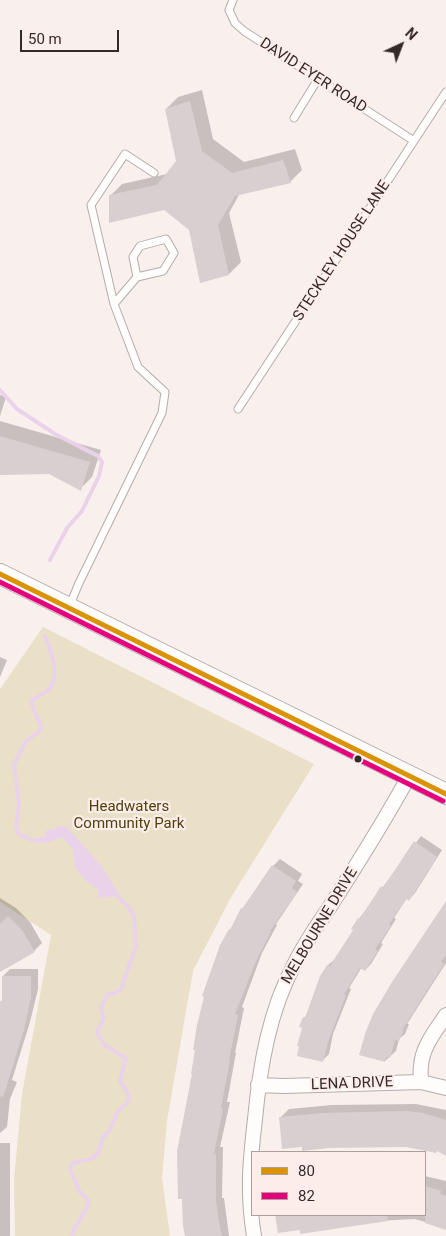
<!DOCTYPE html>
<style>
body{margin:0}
#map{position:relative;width:446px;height:1236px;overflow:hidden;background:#f9f0ee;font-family:Roboto,sans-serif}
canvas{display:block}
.legend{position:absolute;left:251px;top:1151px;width:175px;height:65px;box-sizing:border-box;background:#fdedea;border:1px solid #ad9f9c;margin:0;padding:6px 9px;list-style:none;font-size:15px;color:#342a28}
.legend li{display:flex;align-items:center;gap:10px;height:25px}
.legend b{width:25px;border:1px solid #ad9f9c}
.north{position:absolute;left:376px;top:20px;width:50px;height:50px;-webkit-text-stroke:4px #fdedea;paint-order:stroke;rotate:43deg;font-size:14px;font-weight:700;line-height:20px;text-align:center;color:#342a28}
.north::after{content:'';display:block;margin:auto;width:18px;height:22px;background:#342a28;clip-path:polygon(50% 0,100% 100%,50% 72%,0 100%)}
.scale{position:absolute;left:20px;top:30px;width:99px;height:22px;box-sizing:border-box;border:2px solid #342a28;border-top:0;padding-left:6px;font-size:15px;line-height:18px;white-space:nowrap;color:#342a28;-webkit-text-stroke:4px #fdedea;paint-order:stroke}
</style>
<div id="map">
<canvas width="446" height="1236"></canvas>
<ul class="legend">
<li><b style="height:6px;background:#da9306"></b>80</li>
<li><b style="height:6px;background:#e5007d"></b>82</li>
</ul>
<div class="north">N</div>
<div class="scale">50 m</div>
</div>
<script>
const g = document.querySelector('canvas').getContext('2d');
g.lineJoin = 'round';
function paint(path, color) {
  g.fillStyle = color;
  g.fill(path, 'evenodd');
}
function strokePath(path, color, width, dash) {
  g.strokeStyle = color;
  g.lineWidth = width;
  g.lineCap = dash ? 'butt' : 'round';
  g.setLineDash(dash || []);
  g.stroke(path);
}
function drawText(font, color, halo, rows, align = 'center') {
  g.font = font + ' Roboto,sans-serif';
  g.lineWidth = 4.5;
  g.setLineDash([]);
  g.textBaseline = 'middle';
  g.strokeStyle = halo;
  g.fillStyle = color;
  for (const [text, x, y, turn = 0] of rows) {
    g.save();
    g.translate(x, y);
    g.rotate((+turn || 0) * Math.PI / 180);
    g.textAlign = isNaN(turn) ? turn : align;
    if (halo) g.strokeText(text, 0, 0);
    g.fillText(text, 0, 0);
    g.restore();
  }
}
paint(new Path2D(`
 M43 627 314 764 230 899 193 971 167 1121 162 1178 170 1236H15L14 1179 22 1094 51 935 0 902V689Z`), '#eae0c8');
paint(new Path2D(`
 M62 826 67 827 103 868 120 896 98 898V889L87 882 75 868 73 849 62 837C51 841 43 847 32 840L46 836 45 831Z`), '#ead2ea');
paint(new Path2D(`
 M202 90 213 139 244 162 295 149 302 170 290 182 240 193 229 213 241 262 229 274 201 281 190 230 165 208 110 196 122 184 167 174 177 161 166 109 178 97Z
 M0 395 6 397 0 416Z
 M0 421 101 450 92 477 80 489 50 473 0 474Z
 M0 657 7 660 0 677Z
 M421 836 442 850 415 893 409 899 407 898 394 918 396 919 381 943 383 944 371 964 365 970 362 967 349 988 351 989 333 1034 329 1054 323 1060 303 1027 304 1018 308 1014 328 965 334 960 354 930 359 919Z
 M280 859 302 874 298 881 303 884 276 924 277 925 262 953 242 1007 244 1008 235 1053H236L227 1102H230L220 1147H223L222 1198H224L229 1236H186L221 946 242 909 248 902 273 866Z
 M0 898 16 908 30 922 42 943 34 951 0 963Z
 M446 902V963L407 1024H409L405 1034 399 1039 396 1051 385 1061 361 1054Z
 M10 969H38V989L30 1022 12 1080 17 1082 10 1099 7 1127 0 1133V1003L4 998 3 976Z
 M416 1104 446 1110V1154L438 1150 436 1152 406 1146H303L281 1117 289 1109 332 1105Z
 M0 1143H10V1236H0Z
 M425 1176 446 1181V1228L415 1219 376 1221 279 1231 277 1215H425Z`), '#0003');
strokePath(new Path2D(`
 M0 390 17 409 55 434 98 456 102 462 99 476 82 511 67 528 50 560
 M36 840H32L19 834 16 828 19 804 14 764 26 741 41 730C41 719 30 710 32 700 36 697 42 695 46 692 63 679 51 652 45 636
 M72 1236 74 1230 89 1204 88 1200 79 1191 70 1168 73 1163 91 1159 98 1154 103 1137 110 1130 117 1113 129 1100 128 1093 120 1081 126 1058 104 1045 97 1032 104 1018 101 1009 103 1003 108 994 116 993 121 989 136 946 134 916 129 908 115 894`), '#ead2ea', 4);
paint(new Path2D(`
 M190 101 202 151 232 173 283 160 291 183 235 196 218 225 229 275 200 283 189 230 164 210 109 223V195L157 185 176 161 165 109Z
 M0 436 90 462 81 491 49 474 0 475Z
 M414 841 437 857 409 901 406 899 389 924 391 926 375 949 378 951 365 971 360 968 344 994 346 995 328 1042 323 1062 297 1056 299 1046H297L302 1028 299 1027 303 1017 305 1018 320 976 327 965 330 966 353 930 351 929 358 918 360 919 381 886 383 888Z
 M272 865 296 881 292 888 297 892 270 931 271 932 256 961 235 1014 238 1015 229 1060H230L221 1108 223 1109 214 1154H216V1204H217L218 1217 222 1236H185L183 1226 182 1199H178L177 1151 192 1074H191L195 1050H193L197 1025 204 997 202 996 220 945 229 929 230 930 241 908 242 909Z
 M446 901V955L441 962 444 964 402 1030 403 1031 399 1041 395 1040 390 1058 386 1057 385 1062 359 1055 366 1031 373 1014 392 982Z
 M8 916 22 930 35 952 0 972V924Z
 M2 976H31V997L24 1030 3 1097 0 1096V1001L2 1002Z
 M408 1111 423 1113 446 1120V1156L437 1151 436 1153 406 1147 329 1148 302 1151V1147L282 1149 279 1117 323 1113Z
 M425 1186 441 1191 440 1194 446 1196V1230L425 1223Z
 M275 1215H387L388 1221 300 1234V1230L278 1233Z`), '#d8cfd0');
const service = new Path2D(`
 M233 0 229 10 235 23 244 31 414 141
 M294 118 318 79
 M114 304 137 277 163 271 174 253 166 239 140 246 133 257 137 277
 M238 409 446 92
 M69 607 79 583 162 413 165 392 138 367 114 304 91 205 125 154 154 173`);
const minor = new Path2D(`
 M421 1082C421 1077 420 1071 421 1066 422 1047 436 1030 446 1015
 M258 1085 283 1086 421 1082 446 1088
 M254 1236C247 1193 250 1162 255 1119 260 1066 269 1011 295 963 305 943 318 924 331 905 358 863 385 820 409 776`);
const secondary = new Path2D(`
 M0 574 446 794`);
strokePath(service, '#b4acaa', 9);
strokePath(minor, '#b4acaa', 16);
strokePath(secondary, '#b4acaa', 22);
strokePath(service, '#fefdfc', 7);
strokePath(minor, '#fefdfc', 14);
strokePath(secondary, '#fefdfc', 20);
strokePath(new Path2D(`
 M0 574 446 794`), '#da9306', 5);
strokePath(new Path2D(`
 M0 582 443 801`), '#e5007d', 5);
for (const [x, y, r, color] of [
 [358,759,4.5,"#342a28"]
]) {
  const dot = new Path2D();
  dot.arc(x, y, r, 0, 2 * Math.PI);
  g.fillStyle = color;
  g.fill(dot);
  strokePath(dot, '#fdedea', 2);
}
drawText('15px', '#342a28', '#fdedea', [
 ["DAVID EYER ROAD",313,76,33],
 ["STECKLEY HOUSE LANE",342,251,-57],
 ["MELBOURNE DRIVE",320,926,-59],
 ["LENA DRIVE",352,1084,-2]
]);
drawText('15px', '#4f420b', '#fdedea', [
 ["Headwaters",129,807],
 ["Community Park",129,824]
]);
</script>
